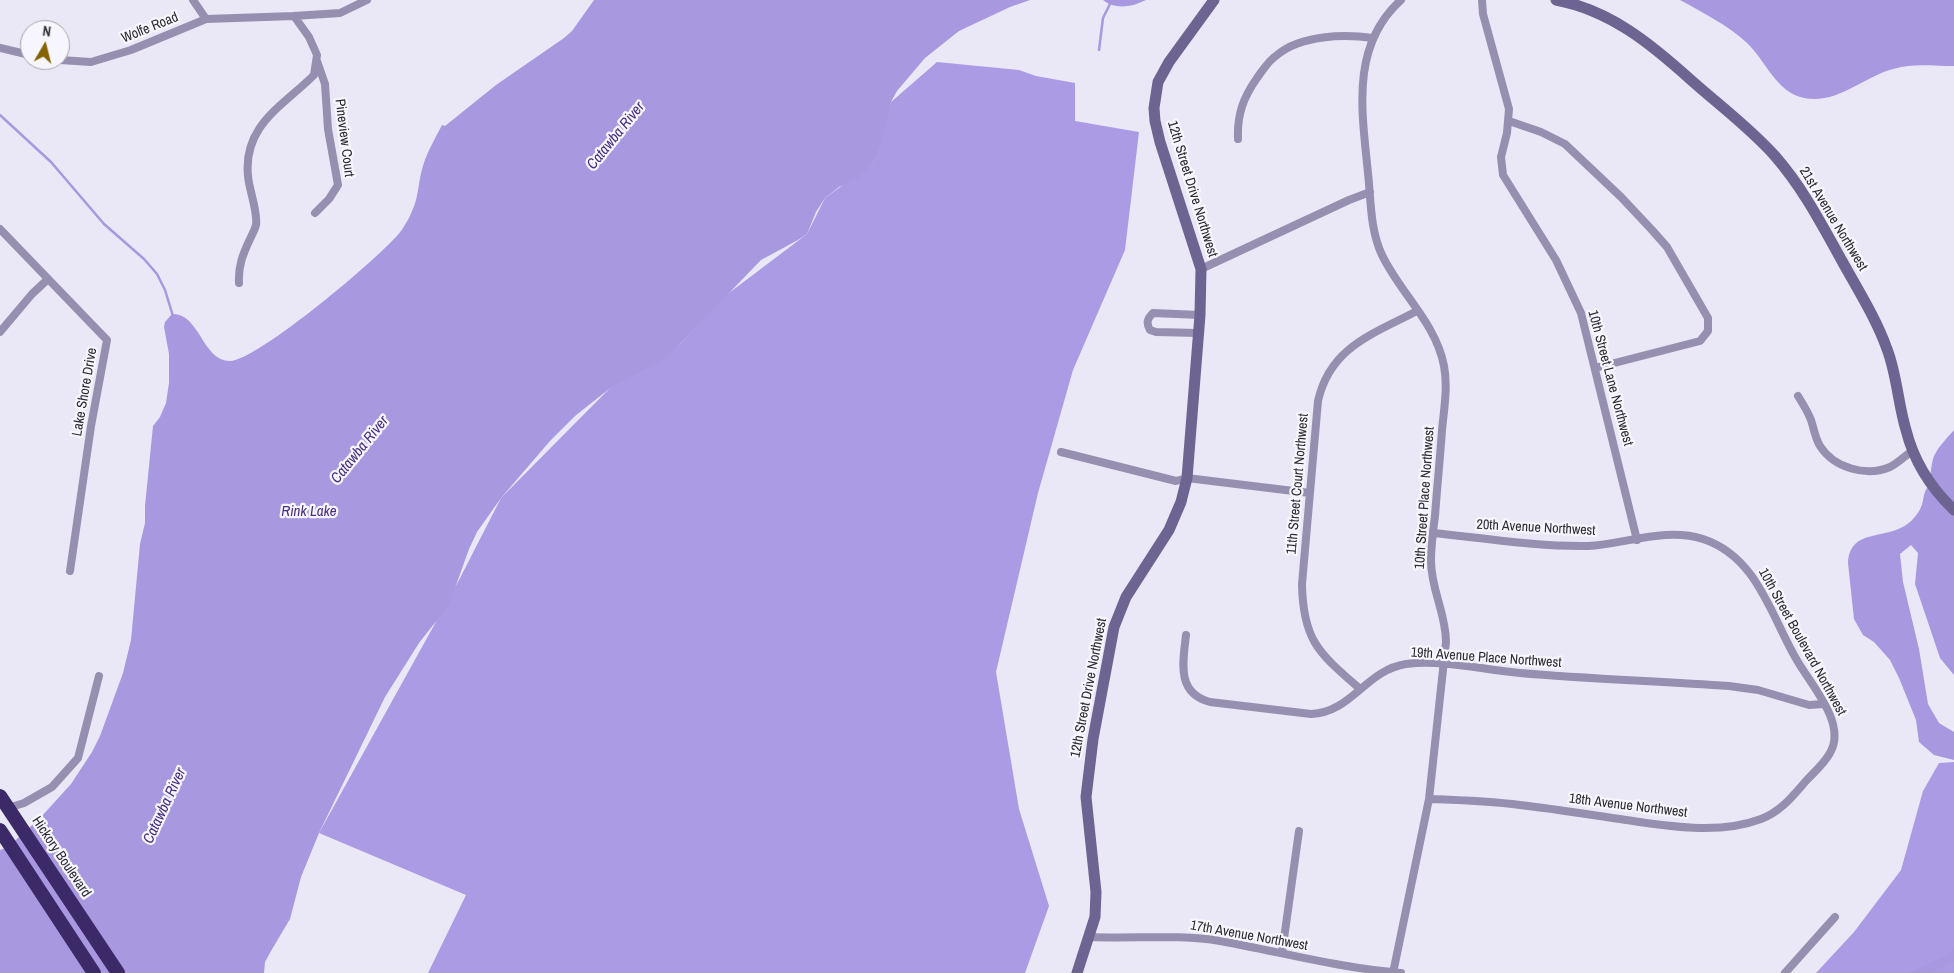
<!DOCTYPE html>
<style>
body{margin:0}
#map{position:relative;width:1954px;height:973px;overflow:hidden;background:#eae8f7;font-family:"Archivo Narrow",sans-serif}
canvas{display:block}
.north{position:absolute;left:20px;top:20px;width:50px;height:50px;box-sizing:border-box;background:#f7f6ff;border:1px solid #a6a5ac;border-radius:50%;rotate:8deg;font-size:14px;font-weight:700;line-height:20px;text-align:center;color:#2c2b30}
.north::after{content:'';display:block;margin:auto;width:18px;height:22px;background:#876300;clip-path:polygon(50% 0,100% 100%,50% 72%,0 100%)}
</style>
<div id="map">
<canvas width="1954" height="973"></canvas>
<div class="north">N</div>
</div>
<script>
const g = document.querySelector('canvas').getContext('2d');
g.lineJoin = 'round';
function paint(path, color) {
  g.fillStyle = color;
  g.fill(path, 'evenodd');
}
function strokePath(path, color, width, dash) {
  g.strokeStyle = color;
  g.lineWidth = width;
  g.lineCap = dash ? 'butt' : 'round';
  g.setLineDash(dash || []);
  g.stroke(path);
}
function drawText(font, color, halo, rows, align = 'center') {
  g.font = font + ' "Archivo Narrow",sans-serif';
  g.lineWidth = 4.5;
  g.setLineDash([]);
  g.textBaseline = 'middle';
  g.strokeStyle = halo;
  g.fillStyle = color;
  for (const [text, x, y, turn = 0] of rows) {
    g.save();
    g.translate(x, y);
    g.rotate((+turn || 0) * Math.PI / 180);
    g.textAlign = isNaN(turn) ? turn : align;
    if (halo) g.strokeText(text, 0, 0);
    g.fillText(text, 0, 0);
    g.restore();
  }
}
paint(new Path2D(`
 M937 62 1019 70 1036 76 1075 83V121L1139 132 1125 250 1073 370 1038 493 996 672 1019 809 1049 906 1025 973H428L466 895 319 833 458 582 501 498 609 389 680 344 725 296 807 234 825 198 873 163 891 102Z
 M1954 762V973H1816L1854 932 1901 870 1923 791 1939 763Z`), '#ab9be4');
paint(new Path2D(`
 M594 0H1030L1010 7 959 31 925 58 897 91 891 102 884 133 873 163 858 178 839 187 825 198 816 212 807 234 798 240 761 260 680 344 663 359 609 389 575 416 550 441 501 498 477 532 469 549 449 605 419 643 385 697 319 833 301 877 290 919 271 951 265 962 264 973H0V850L8 847 41 817 71 784 92 752 100 736 123 673 131 640 140 544 145 523V506L153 426 160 417 166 403 169 383V354L164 327 165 322 172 314C200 313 202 361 230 361 257 361 383 255 401 231 405 225 410 217 412 211 419 197 418 181 423 166 427 152 435 139 442 125L445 126 496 85 564 38 572 31Z
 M1103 0H1146C1132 7 1115 10 1103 0Z
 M1680 0H1954V66C1934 66 1912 63 1893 69 1863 77 1836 105 1804 98 1776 92 1766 61 1747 43 1729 26 1702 12 1680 0Z
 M1954 430V675L1940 658 1915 584 1918 553 1911 545 1900 554 1903 582 1919 649 1928 704 1939 723 1954 732V760L1934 755 1919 742 1916 720 1899 678 1890 660 1874 642 1863 635 1854 619 1848 563C1850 525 1891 543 1913 519 1921 510 1922 506 1924 495 1925 490 1929 486 1930 481 1931 472 1931 462 1935 454 1939 446 1948 437 1954 430Z
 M1954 948V962L1930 973H1908L1945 956Z`), '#a898e0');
strokePath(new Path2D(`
 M1099 50 1103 18 1112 0
 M0 115 51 162 104 224 144 259 157 274 165 290 173 316`), '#a898e0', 2.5);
strokePath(new Path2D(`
 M193 0 206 19
 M1482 0 1483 14 1509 109 1507 133 1501 157 1503 175 1556 260 1581 313 1637 540
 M0 48 30 55
 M60 60 91 62 131 50 206 19 294 16 340 13 367 0
 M1509 121 1541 132 1565 144 1621 197 1652 230 1667 247 1708 318V331L1700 341 1595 368
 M1238 139C1237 115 1243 98 1257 78 1263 70 1268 61 1277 55 1301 35 1344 34 1373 38
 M315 213 329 199 338 185 328 129 325 84 317 61
 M0 229 107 340 91 426 70 571
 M1201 269 1349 200 1370 192
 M239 283C238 266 243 254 250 239 252 235 255 229 256 225 258 211 249 190 248 176 243 125 283 106 314 75L317 55 309 37 294 16
 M0 332 32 294 48 279
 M1198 333 1156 332 1150 330C1146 323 1147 319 1153 313L1200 315
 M1798 396C1803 404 1808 412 1811 420 1814 429 1815 438 1820 446 1834 468 1866 477 1890 467 1898 463 1905 456 1912 451
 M1061 452 1176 481 1187 478 1310 493
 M1186 635C1183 662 1176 693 1210 702L1311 714C1351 713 1366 670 1406 664 1443 659 1483 670 1520 673 1589 679 1659 681 1729 686L1758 690 1809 705 1824 704
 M1360 689C1319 653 1303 641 1302 584L1318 401C1330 347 1373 334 1417 311
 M1429 799C1459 800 1490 801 1520 805 1556 809 1591 815 1626 820 1669 826 1719 835 1761 819 1780 812 1792 797 1805 782 1813 773 1824 764 1830 753 1847 724 1812 686 1798 662 1771 617 1758 557 1703 539 1666 527 1625 544 1588 546 1536 547 1484 538 1433 533
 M8 808 24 803 52 787 78 758 99 676
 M1090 937C1134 939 1177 934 1220 941 1281 952 1340 968 1401 973
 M1282 953 1299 831
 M1393 973 1429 799 1446 642C1446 613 1431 590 1431 561 1431 546 1433 531 1435 516 1437 488 1440 459 1442 430 1444 409 1448 387 1444 366 1436 323 1400 293 1382 255 1370 230 1371 200 1368 173 1362 112 1350 46 1401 0
 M1785 973 1835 917`), '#968faf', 8);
strokePath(new Path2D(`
 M1556 0C1610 10 1651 44 1691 80 1719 105 1750 128 1775 156 1803 188 1822 225 1842 261 1858 290 1876 318 1887 349 1897 375 1898 404 1906 430 1914 462 1931 488 1954 510
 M1077 973 1095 917 1096 892 1086 797 1093 739 1114 627 1126 597 1169 530 1181 502 1187 478 1200 315 1201 269 1160 142 1155 121 1154 108 1158 82 1169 62 1214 0`), '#6e6491', 11);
strokePath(new Path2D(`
 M0 796 118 973
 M0 830 94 973`), '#3c2968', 14);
drawText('14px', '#2c2b30', '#f7f6ff', [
 ["Wolfe Road",150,28,-22],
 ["Pineview Court",344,138,83],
 ["12th Street Drive Northwest",1192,189,73],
 ["21st Avenue Northwest",1833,219,59],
 ["10th Street Lane Northwest",1610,378,75],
 ["Lake Shore Drive",85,392,-80],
 ["11th Street Court Northwest",1298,484,-85],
 ["10th Street Place Northwest",1425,498,-86],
 ["20th Avenue Northwest",1536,528,3],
 ["10th Street Boulevard Northwest",1802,642,61],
 ["19th Avenue Place Northwest",1486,658,4],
 ["12th Street Drive Northwest",1089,688,-79],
 ["18th Avenue Northwest",1628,806,7],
 ["Hickory Boulevard",61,857,56],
 ["17th Avenue Northwest",1249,936,10]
]);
drawText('italic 15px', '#482d81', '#f7f6ff', [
 ["Catawba River",616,136,-51],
 ["Catawba River",360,450,-51],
 ["Rink Lake",309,512],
 ["Catawba River",165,806,-65]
]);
</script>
